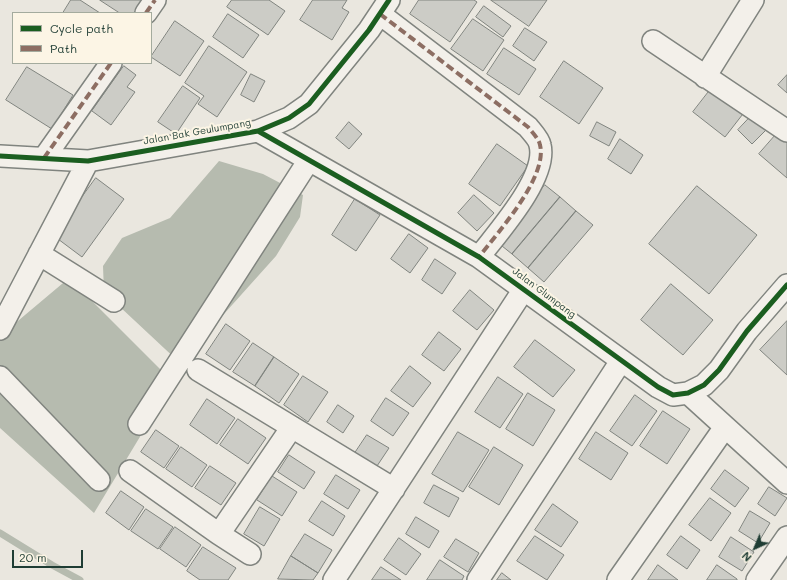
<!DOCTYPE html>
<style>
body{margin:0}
#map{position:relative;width:787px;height:580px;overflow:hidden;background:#eae7df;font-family:Mali,sans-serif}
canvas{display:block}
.legend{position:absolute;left:12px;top:12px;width:140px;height:52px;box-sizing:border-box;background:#fcf5e5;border:1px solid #a4ab9e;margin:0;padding:5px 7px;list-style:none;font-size:12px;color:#1f3d34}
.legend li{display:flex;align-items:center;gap:8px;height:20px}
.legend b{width:20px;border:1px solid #a4ab9e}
.north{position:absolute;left:735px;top:528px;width:40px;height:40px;-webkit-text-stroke:3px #fcf5e5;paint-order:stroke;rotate:224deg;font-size:11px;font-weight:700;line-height:16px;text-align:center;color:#1f3d34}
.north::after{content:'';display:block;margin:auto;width:14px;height:18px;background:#1f3d34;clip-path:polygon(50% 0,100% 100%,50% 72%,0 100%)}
.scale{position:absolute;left:12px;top:550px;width:71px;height:18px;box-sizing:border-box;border:2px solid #1f3d34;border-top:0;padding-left:5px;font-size:12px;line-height:14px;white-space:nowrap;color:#1f3d34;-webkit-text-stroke:3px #fcf5e5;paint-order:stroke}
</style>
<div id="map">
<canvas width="787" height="580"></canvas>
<ul class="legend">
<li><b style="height:5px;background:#1b5e20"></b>Cycle path</li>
<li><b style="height:5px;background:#8d6e63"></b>Path</li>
</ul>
<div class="north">N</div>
<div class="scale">20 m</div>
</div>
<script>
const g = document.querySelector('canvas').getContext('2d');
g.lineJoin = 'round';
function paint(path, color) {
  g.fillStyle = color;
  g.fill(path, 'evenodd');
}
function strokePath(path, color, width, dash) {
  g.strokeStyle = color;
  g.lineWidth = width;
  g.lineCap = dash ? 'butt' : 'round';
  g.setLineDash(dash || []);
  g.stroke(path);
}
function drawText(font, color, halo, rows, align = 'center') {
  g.font = font + ' Mali,sans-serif';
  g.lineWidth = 4;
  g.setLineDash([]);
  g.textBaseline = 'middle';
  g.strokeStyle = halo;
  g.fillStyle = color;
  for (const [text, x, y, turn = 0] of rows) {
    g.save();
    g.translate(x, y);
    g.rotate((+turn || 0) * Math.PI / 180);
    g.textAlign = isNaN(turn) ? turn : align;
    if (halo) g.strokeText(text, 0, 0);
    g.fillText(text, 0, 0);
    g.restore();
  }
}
paint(new Path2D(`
 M219 161 263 174 303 195 300 217 276 256 180 363 104 292 103 266 122 238 170 218Z
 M69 278 173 382 94 513 0 428V336Z`), '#b6bbaf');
strokePath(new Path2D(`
 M0 533 52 565 80 580`), '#b6bbaf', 7);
const building = new Path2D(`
 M71 0H80L100 13H63Z
 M100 0H143L134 13H120Z
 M232 0H269L285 11 268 35 227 7Z
 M313 0H347L342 8 349 12 332 40 300 20Z
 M419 0H474L477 2 450 42 410 14Z
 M491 0H547L529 26Z
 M484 6 511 26 503 37 476 17Z
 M228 14 259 35 243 58 213 37Z
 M473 19 504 40 483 71 451 49Z
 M175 21 204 41 180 76 151 57Z
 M525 28 547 42 534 61 513 46Z
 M209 46 247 72 217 117 198 104 204 96 185 83Z
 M504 48 536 69 519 95 487 74Z
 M564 61 603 88 579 124 540 97Z
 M124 66 136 75 127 87 135 92 111 125 92 111Z
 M27 67 73 95 52 129 6 100Z
 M251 74 265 81 254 102 241 95Z
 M787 75V93L778 85Z
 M714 85 746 110 725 137 693 112Z
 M183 86 200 98 176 134 158 122Z
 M754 113 769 127 752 144 738 130Z
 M349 122 362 134 349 149 336 138Z
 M597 122 616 132 609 146 590 136Z
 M780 130 787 137V178L759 154Z
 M620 139 643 155 631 174 608 159Z
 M497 144 528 166 500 206 469 184Z
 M96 178 124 199 82 257 54 236Z
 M545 185 560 197 512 254 497 242Z
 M697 186 757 235 709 294 649 244Z
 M474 195 494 213 477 231 458 213Z
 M560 197 576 211 528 268 512 254Z
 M355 199 380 215 356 251 332 235Z
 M576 211 593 225 544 282 528 268Z
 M409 234 428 248 410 273 391 259Z
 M435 259 456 273 442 294 422 280Z
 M671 284 713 320 683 355 641 320Z
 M470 290 494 310 477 330 453 311Z
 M787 321V375L760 350Z
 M226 324 250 341 230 370 206 354Z
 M439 332 461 349 444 371 422 355Z
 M535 340 575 370 553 397 514 367Z
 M253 343 274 357 255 386 233 372Z
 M274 357 299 374 279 403 255 386Z
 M410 366 431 383 413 407 391 391Z
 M303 376 328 392 308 422 284 405Z
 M498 377 523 394 500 428 475 412Z
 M528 393 555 410 533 446 506 429Z
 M635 395 657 411 632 446 610 431Z
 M386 398 409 413 393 436 371 421Z
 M207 399 235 418 217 444 190 425Z
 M338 405 354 416 343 433 327 422Z
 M663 411 690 429 667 464 640 446Z
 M238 419 266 438 248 464 220 445Z
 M156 430 179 446 164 468 141 452Z
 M458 432 489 450 463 492 432 474Z
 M596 432 628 453 611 480 579 459Z
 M367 435 389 448 377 466 355 453Z
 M181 447 207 465 192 487 166 469Z
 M494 447 523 465 499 505 469 487Z
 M289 455 315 472 304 489 278 472Z
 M210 466 236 483 221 505 195 488Z
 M725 470 749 488 735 507 711 489Z
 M336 475 360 490 348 509 324 494Z
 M272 476 297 492 282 516 257 500Z
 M434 485 459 498 449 517 424 503Z
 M769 487 787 498 775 516 758 504Z
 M121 491 144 507 129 530 106 513Z
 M710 498 731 513 711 541 689 525Z
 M322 501 345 516 333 536 309 521Z
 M553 504 578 522 561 547 535 530Z
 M260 507 280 519 264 546 244 534Z
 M146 509 173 527 158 549 131 531Z
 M750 511 770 523 758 543 739 531Z
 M416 517 439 531 429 548 406 534Z
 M175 527 201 545 186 567 160 549Z
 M305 534 332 550 318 573 291 556Z
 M535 536 564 555 547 580 517 561Z
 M681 536 700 550 687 569 667 555Z
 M731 537 754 552 742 571 719 557Z
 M399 538 421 554 406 575 384 560Z
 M456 539 479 553 468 572 444 557Z
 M203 547 236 568 228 580H200L187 571Z
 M291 556 318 573 313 580 278 579Z
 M440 560 464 576 462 580H427Z
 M658 565 678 580H648Z
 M717 565 737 579V580H707Z
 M381 567 401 580H372Z
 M502 573 511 580H497Z`);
paint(building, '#ccccc6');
strokePath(building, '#80847f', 1);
const street = new Path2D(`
 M146 13 155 0
 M380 14 528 127C532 132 539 139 540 145 548 177 498 232 479 257
 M653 41 787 131
 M705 77 753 0
 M258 131 479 257 658 387 673 395 688 393 704 385 719 370 747 331 787 285
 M0 156 88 161 258 131 289 118 309 104 369 30 389 0
 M44 158 111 63
 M39 254 114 301
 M0 329 88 161
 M198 370 394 489
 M0 377 99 480
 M688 393 787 483
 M139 424 309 160
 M130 471 219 534
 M250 554 219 534 292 427
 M334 580 524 289
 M478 580 621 361
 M618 580 725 427
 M757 580 787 537`);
strokePath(street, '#80847f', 24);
strokePath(street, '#f3f0ea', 21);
strokePath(new Path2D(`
 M146 13 155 0
 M380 14 528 127C532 132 539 139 540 145 548 177 498 232 479 257
 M44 158 111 63`), '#8d6e63', 4, [8, 4]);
strokePath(new Path2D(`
 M258 131 479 257 658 387 673 395 688 393 704 385 719 370 747 331 787 285
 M0 156 88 161 258 131 289 118 309 104 369 30 389 0`), '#1b5e20', 5);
drawText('10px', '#1f3d34', '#fcf5e5', [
 ["Jalan Bak Geulumpang",197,132,-10],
 ["Jalan Glumpang",544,293,37]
]);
</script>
